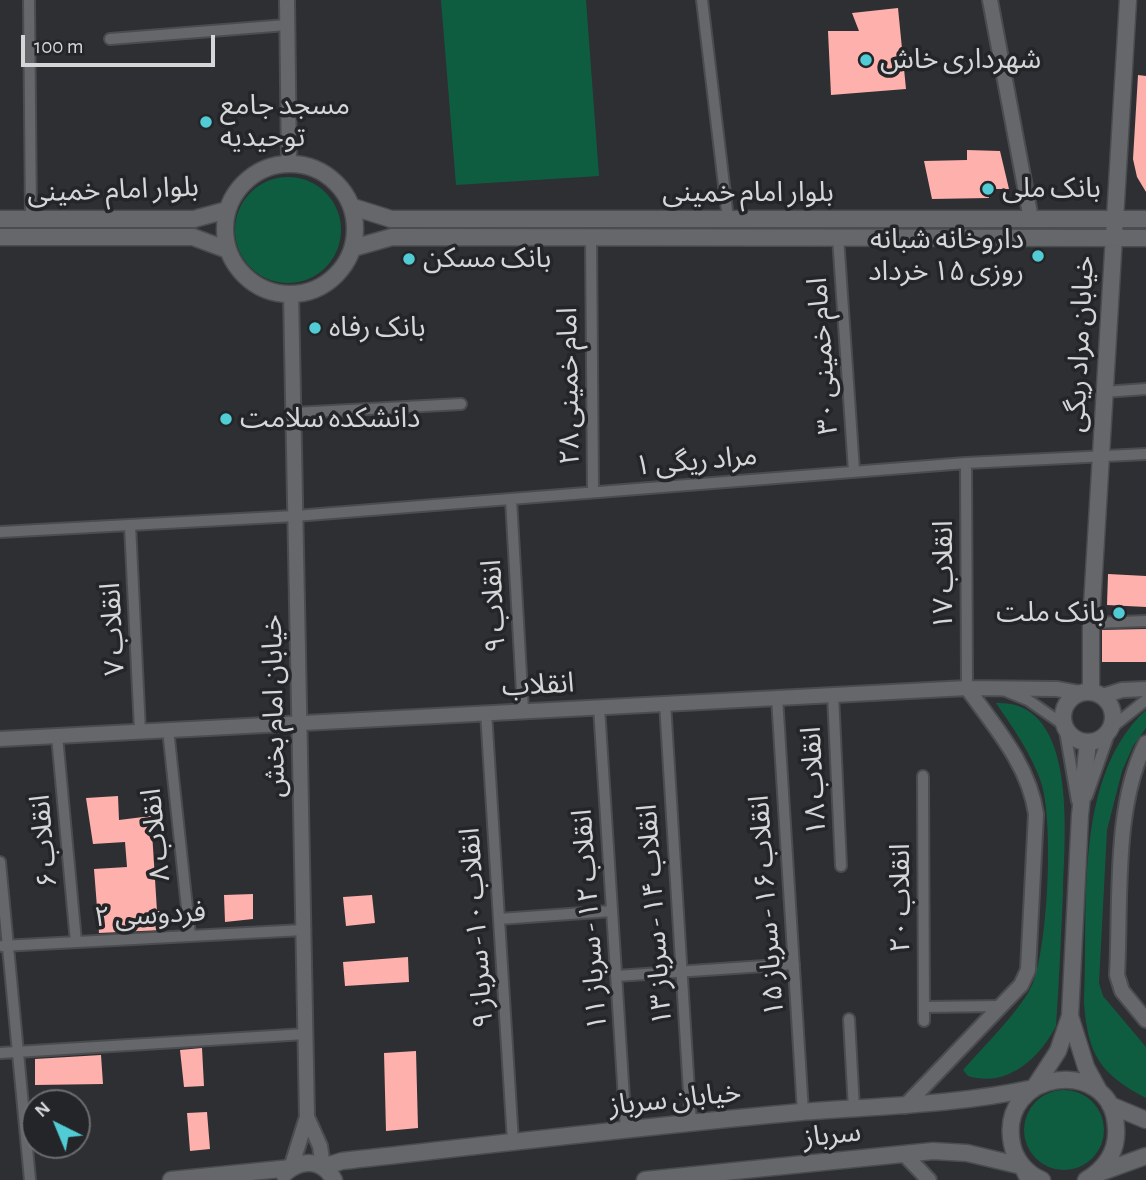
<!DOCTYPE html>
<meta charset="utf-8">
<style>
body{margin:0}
#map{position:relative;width:1146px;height:1180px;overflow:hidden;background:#2e2f32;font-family:"Alegreya Sans",sans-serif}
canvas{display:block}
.north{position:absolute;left:21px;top:1089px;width:70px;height:70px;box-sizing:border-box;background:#242528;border:2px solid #6b6c6e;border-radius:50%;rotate:317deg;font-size:19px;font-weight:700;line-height:28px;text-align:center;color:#d5d6d7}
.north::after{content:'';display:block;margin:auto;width:24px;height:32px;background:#51ccd4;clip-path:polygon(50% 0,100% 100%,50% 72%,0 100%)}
.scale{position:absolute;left:21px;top:35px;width:194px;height:32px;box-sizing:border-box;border:4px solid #d5d6d7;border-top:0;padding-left:9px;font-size:21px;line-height:24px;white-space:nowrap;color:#d5d6d7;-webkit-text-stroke:5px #242528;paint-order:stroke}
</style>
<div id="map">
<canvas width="1146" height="1180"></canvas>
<div class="north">N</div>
<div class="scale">100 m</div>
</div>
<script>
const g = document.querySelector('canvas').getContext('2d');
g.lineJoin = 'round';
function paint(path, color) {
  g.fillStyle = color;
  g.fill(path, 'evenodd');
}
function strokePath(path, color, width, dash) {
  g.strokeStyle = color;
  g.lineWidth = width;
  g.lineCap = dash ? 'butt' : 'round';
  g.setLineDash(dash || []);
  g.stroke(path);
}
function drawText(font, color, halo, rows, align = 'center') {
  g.font = font + ' "Alegreya Sans","Noto Sans Arabic",sans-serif';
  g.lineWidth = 7;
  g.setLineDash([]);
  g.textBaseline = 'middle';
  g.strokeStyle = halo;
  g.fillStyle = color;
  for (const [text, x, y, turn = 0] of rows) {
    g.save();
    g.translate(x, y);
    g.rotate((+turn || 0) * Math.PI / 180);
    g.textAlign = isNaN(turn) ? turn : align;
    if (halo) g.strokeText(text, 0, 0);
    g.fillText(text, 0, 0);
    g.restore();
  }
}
paint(new Path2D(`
 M441 0H586L599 176 456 185Z
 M235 230a53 53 0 1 1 106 0a53 53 0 1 1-106 0Z
 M996 703C1080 699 1064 841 1063 892 1061 937 1059 981 1056 1026 1039 1059 1007 1088 968 1076L963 1070C982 1048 1023 1008 1033 983 1048 944 1054 821 1041 782 1031 753 1013 728 996 703Z
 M1146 710V728L1133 746 1122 771 1107 830 1099 983 1103 996 1146 1047V1098C1100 1074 1088 1055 1084 1003 1089 910 1072 778 1146 710Z
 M1024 1130a40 40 0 1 1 80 0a40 40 0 1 1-80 0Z`), '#0f5d41');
paint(new Path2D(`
 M898 8 906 89 831 95 828 31H859L852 13Z
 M1138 75 1146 76V192L1137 177 1133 159Z
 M967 150 1000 151 1009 189H988L989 198 932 199 924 161 967 160Z
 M1108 574 1146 576V607L1107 605Z
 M1146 629V662H1102V630Z
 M118 796 119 820 151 816 157 911H160L162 930 99 933 94 869 127 867 125 842 93 844 86 798Z
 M253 894V919L225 922 224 895Z
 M372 895 375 923 346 926 343 897Z
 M408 957 409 982 345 986 343 962Z
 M202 1048 204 1086 184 1087 180 1050Z
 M416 1051 418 1128 386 1131 384 1053Z
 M101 1055 103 1084 35 1085V1059Z
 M207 1112 210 1149 190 1151 187 1113Z`), '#feb0ac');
const minor = new Path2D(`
 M29 0 31 219
 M702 0 728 219
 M110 39 287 25
 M591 237 593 492
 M838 237 854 471
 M1104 392 1146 389
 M294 413 461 404
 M966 463 967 688
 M511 499 523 710
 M130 525 140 731
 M0 532 295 516 966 463 1146 454
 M1091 623 1146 621
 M1006 691 1028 700 1064 725 1077 801
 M833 695 841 866
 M777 697 803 1112
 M665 703 691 1124
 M599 707 626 1130
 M486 712 513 1142
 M168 729 190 936
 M57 736 76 942
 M923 776 924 1021
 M1087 796 1111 728 1146 700
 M0 862 30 1180
 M499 919 612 911
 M2 946 303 930
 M616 976 794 964
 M924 1007 1002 1006
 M849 1019 854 1109
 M0 1053 305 1034`);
const tertiary = new Path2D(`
 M287 0 289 163
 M990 0 1031 219
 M1103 696 1122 690 1146 689
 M0 739 967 688 1057 689 1079 693
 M1146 743C1113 806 1121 904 1117 975L1122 991 1146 1020
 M905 1106 1021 985 1028 970 1036 814C1029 765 995 727 967 688
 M307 1117 320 1146 323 1167
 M904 1154 929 1180
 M291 1168 307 1117 291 294`);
const secondary = new Path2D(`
 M225 229a65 65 0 1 1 130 0a65 65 0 1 1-130 0Z
 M353 207 391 219H1146
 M0 219H194L227 210
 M0 237H193L228 250
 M353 248 392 237 1146 238
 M1063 717a25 25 0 1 1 50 0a25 25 0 1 1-50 0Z
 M1091 692V623L1128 0
 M1070 1016 1086 1067 1098 1089
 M1110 1105 1146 1120
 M323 1167 342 1161C495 1144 648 1126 801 1112 879 1106 957 1105 1034 1088L1058 1051 1070 1016 1080 815 1088 742
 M1099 1173 1146 1156
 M284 1174C301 1158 323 1159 334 1180
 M171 1180 291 1168
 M645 1180 933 1151 967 1153 1022 1166 1029 1180
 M1042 1180C1027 1174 1015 1160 1012 1144 997 1069 1112 1055 1116 1127 1118 1151 1106 1168 1086 1180`);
strokePath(minor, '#4b4c4f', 14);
strokePath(tertiary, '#4b4c4f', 18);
strokePath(secondary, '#4b4c4f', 19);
strokePath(minor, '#66676a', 10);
strokePath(tertiary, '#66676a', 14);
strokePath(secondary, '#66676a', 16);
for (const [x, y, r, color] of [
 [866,60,7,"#51ccd4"],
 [206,122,7,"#51ccd4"],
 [988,189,7,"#51ccd4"],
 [1038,256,7,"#51ccd4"],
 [409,259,7,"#51ccd4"],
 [315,328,7,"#51ccd4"],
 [226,419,7,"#51ccd4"],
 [1119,613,7,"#51ccd4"]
]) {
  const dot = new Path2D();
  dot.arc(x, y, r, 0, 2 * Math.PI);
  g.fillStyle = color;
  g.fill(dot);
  strokePath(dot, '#242528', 2.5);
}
drawText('28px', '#d5d6d7', '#242528', [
 ["شهرداری خاش",880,60],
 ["مسجد جامع",220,106],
 ["توحیدیه",220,138],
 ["بانک ملی",1002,189],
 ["داروخانه شبانه",1024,240,"right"],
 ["روزی ۱۵ خرداد",1024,272,"right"],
 ["بانک مسکن",423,259],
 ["بانک رفاه",329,328],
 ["دانشکده سلامت",240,419],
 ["بانک ملت",1105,613,"right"]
], 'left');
drawText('28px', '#d5d6d7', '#242528', [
 ["بلوار امام خمینی",113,190,-2],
 ["بلوار امام خمینی",748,193],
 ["خیابان مراد ریگی",1080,344,-87],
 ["امام خمینی ۳۰",823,356,-94],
 ["امام خمینی ۲۸",569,386,-91],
 ["مراد ریگی ۱",696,461,-5],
 ["انقلاب ۱۷",944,575,-90],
 ["انقلاب ۹",494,606,-93],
 ["انقلاب ۷",113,629,-93],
 ["انقلاب",538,685,-3],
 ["خیابان امام بخش",274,706,-91],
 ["انقلاب ۱۸",814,781,-93],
 ["انقلاب ۸",156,835,-96],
 ["انقلاب ۶",44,841,-95],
 ["انقلاب ۲۰",901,898,-90],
 ["انقلاب ۱۶ - سرباز ۱۵",767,906,-94],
 ["فردوسی ۲",150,915,-3],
 ["انقلاب ۱۴ - سرباز ۱۳",655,915,-94],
 ["انقلاب ۱۲ - سرباز ۱۱",590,920,-94],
 ["انقلاب ۱۰- سرباز ۹",477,928,-94],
 ["خیابان سرباز",675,1099,-6],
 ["سرباز",832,1135,-6]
]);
</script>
